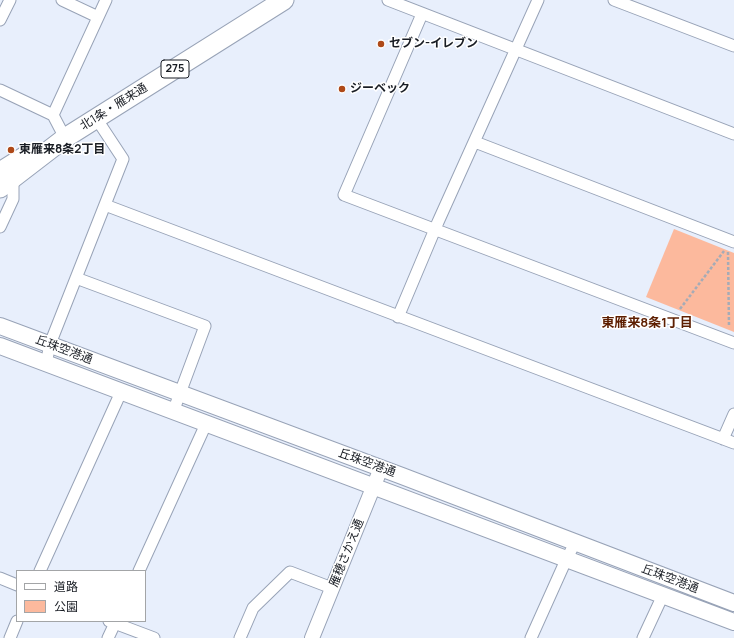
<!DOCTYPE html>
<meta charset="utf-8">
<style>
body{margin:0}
#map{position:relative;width:734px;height:638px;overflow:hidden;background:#e8effc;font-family:Manrope,"Noto Sans JP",sans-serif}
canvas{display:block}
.legend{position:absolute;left:16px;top:570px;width:130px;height:52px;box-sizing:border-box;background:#fff;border:1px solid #a3a5a7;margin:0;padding:5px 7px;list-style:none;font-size:12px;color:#191d24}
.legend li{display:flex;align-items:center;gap:8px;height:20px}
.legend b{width:20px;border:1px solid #a3a5a7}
</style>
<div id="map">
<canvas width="734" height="638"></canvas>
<ul class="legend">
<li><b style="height:5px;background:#fff"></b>道路</li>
<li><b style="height:11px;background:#fcb99d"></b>公園</li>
</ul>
</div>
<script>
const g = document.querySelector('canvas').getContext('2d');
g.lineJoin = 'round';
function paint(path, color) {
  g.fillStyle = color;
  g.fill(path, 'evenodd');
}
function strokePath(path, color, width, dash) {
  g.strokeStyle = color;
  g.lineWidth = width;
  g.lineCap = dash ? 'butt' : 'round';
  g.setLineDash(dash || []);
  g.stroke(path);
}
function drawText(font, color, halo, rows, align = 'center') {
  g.font = font + ' Manrope,"Noto Sans JP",sans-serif';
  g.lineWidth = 3;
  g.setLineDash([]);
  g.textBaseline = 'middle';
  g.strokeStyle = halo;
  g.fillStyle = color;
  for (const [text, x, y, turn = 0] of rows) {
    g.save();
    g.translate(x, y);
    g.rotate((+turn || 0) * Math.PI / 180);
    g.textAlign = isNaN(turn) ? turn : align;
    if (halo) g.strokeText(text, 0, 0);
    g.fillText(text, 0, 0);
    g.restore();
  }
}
paint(new Path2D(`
 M674 229 734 253V332L646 297Z`), '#fcb99d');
const minor = new Path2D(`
 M62 0 98 17
 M388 0 734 134
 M614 0 734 46
 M422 14 344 195 734 343
 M0 20 10 0
 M0 90 53 115
 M65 138 53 115 106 0
 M475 142 734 242
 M105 205 734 443
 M0 227 13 199V179
 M76 278 205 326 173 412
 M398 317 438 222 538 0
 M46 364 50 344 123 159 96 118
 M723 439 734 414
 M40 571 121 392
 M139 571 206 424
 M0 578 17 585
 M109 621 154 638
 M10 638 17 621
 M108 638 116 621
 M240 638 253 608 290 572 332 588
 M531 638 566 560 575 543
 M643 638 663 595`);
const tertiary = new Path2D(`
 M312 638 381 468`);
const secondary = new Path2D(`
 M0 326 402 476 734 603
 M0 346 734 622`);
const trunk = new Path2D(`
 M0 172 27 155
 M0 188 65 138 284 0`);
strokePath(minor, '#98a3b7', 13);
strokePath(tertiary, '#98a3b7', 16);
strokePath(secondary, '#98a3b7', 18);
strokePath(trunk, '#98a3b7', 21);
strokePath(new Path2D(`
 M728 252 729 327
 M680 309 724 251`), '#a5abb6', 2.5, [3, 2]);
strokePath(minor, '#fff', 11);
strokePath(tertiary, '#fff', 14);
strokePath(secondary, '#fff', 16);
strokePath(trunk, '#fff', 19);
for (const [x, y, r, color] of [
 [381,44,4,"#ae4918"],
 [342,89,4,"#ae4918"],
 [11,150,4,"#ae4918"]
]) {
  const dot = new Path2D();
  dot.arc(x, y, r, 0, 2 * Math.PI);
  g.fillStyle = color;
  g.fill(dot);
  strokePath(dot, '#fff', 1.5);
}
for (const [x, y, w] of [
 [175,69,28]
]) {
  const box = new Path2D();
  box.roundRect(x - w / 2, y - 9, w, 18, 3);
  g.fillStyle = '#fff';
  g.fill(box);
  strokePath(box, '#191d24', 1);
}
drawText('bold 11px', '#191d24', null, [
 ["275",175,69]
]);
drawText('bold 12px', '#191d24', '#fff', [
 ["セブン-イレブン",389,44],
 ["ジーベック",350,89],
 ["東雁来8条2丁目",19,150]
], 'left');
drawText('12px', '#191d24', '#fff', [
 ["北1条・雁来通",114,107,-32],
 ["丘珠空港通",64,350,21],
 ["丘珠空港通",367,463,20],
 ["雁穂さかえ通",347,553,-68],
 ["丘珠空港通",670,579,21]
]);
drawText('bold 13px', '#5d1e00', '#fff', [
 ["東雁来8条1丁目",647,323]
]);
</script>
